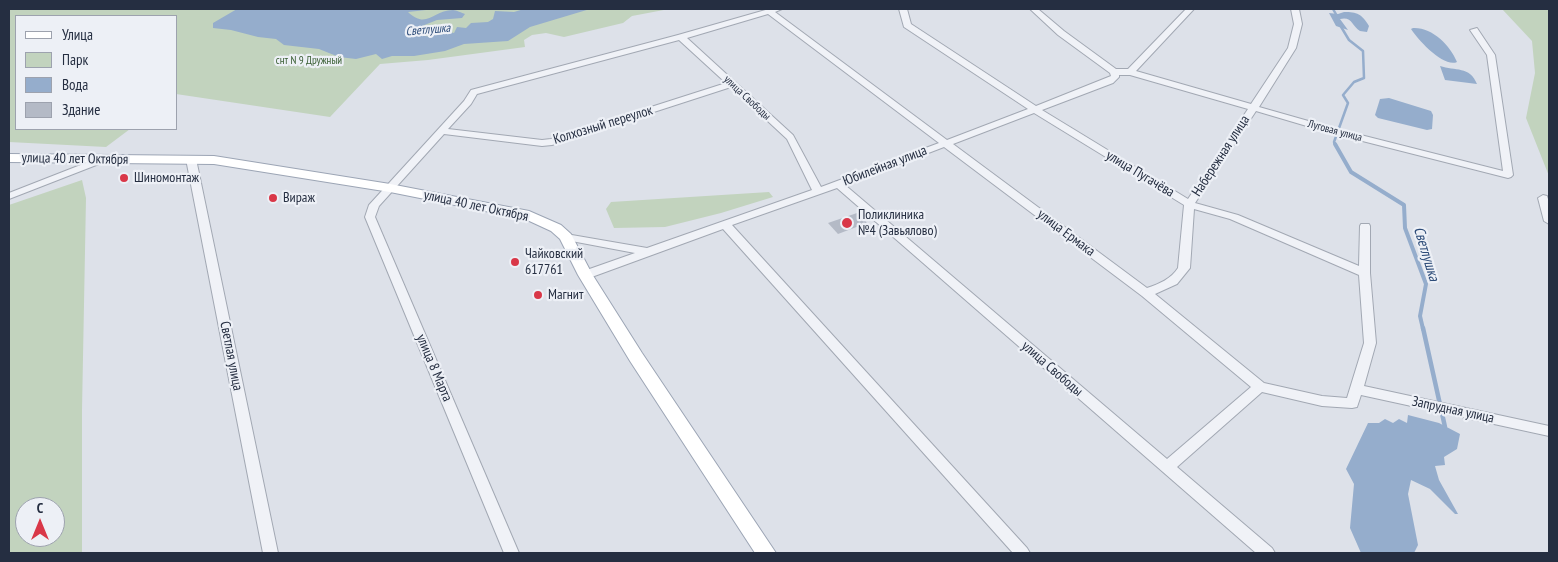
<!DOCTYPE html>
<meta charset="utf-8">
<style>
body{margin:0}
#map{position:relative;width:1558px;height:562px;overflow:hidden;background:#dde1e9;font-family:"PT Sans Narrow",sans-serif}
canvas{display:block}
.frame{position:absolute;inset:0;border:10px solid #252e41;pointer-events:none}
.legend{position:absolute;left:15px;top:15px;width:162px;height:115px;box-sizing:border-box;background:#edf0f6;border:1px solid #9da2ae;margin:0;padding:6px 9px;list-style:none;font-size:15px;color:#252e41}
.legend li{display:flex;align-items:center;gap:10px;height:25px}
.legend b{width:25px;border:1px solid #9da2ae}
.north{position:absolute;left:15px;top:497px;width:50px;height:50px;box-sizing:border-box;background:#edf0f6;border:1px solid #9da2ae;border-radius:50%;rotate:0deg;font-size:14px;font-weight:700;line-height:20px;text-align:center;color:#252e41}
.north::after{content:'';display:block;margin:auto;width:18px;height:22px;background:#d93748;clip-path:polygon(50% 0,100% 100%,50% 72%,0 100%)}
</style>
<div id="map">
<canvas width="1558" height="562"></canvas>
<div class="frame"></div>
<ul class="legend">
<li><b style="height:6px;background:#fff"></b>Улица</li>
<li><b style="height:14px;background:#c2d3be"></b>Парк</li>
<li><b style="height:14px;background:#95adcc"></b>Вода</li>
<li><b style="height:14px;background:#b4bac6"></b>Здание</li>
</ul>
<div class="north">С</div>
</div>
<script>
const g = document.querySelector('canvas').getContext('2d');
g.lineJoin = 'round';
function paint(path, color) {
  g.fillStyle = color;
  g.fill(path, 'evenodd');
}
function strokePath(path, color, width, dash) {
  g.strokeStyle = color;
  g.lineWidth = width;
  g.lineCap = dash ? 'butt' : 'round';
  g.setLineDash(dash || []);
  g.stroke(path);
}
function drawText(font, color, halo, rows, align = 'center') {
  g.font = font + ' "PT Sans Narrow",sans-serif';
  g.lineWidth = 4.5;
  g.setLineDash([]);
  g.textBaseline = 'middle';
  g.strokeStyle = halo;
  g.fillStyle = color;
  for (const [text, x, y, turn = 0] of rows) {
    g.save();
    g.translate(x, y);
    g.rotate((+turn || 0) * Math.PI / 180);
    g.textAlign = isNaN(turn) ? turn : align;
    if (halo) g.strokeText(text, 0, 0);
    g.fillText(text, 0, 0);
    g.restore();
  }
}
paint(new Path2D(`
 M9 9H669L632 16 623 23 564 37 546 33 532 35 524 40 525 47 428 60 380 64 330 117 176 94V16H16V129H130L106 147 9 142Z
 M1502 9H1549V176L1526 118 1535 73 1532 41Z
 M82 180 86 198 82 410V553H9V205ZM25 507H55V537H25Z
 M769 192 773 197 721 213 665 227 614 228 606 209 611 202Z`), '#c2d3be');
paint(new Path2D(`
 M237 9H435L408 12C427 30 433 10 453 10 456 10 462 13 465 14L462 18 437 20 412 30C423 36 431 41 440 30L454 33 457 27 466 28 471 23 488 22 493 19 495 11 514 12 524 9H590L530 27 508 41 464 44 445 51 414 56H392L382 59 376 54 356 59 339 57 319 49 284 45 276 39 258 37 231 30 213 28V23Z
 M1344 12C1357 12 1362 14 1369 26L1367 32 1360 31C1352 26 1352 16 1340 19L1348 30 1336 26 1329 13 1338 14Z
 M1413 28C1432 27 1450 45 1457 62 1444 68 1418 40 1411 29Z
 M1440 66C1455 71 1470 66 1477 84L1445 80Z
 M1389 98 1431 111 1433 115 1432 129 1427 130 1378 118 1375 115 1380 99Z
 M1408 415 1439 423 1460 434 1457 449 1444 457 1445 465 1435 466 1439 480 1458 514H1455L1430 489 1411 480 1408 494 1418 545 1414 553H1361L1350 528 1354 484 1346 469 1368 423H1379L1385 419 1393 423 1399 419 1407 423Z`), '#95adcc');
strokePath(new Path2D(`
 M1333 9 1337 16
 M1336 145 1334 142 1348 103 1343 95 1354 82 1364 78 1363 51 1349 40 1340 25`), '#95adcc', 2.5);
strokePath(new Path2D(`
 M1335 144 1351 172 1404 205 1405 228 1426 284 1420 316 1423 329`), '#95adcc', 4);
strokePath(new Path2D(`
 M1423 328 1445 427H1443`), '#95adcc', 4.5);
paint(new Path2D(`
 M857 213 867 223 838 234 828 223Z`), '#b4bac6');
const minor = new Path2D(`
 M769 9H782L775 12 947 140 1028 109 904 27 899 9H907L911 24 1036 106 1111 76 1110 73 1058 35 1030 9H1038L1064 31 1116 69H1128L1186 9H1194L1136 71 1251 104 1288 48 1294 24 1291 9H1299L1302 24 1296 48 1259 107 1333 128 1503 171 1487 55 1470 30 1477 28 1495 55 1513 175 1511 177 1508 178 1327 132 1256 111 1195 203 1238 215 1359 266 1360 226 1361 224H1369L1370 226V273L1376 343 1364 386 1549 426V436L1361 395 1357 407 1352 408 1322 406 1262 392 1177 467 1272 548 1275 553H1256L837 188 732 225 1027 548 1030 553H1013L723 229 589 278H581L579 275 581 272 635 253 566 240 561 237 562 235 566 234 647 248 812 190 787 139 731 87 552 145 542 146 444 134 379 206 375 217 519 553H504L365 217 369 205 464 101 471 90 678 35ZM768 14 939 143 821 187 793 135 687 38ZM679 40 726 83 551 139 542 140 448 129 471 104 477 94ZM1119 75H1130L1248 109 1188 199 1042 110 1113 83 1119 77ZM1034 113 1184 205 1178 268C1171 279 1159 284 1147 288L953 144ZM944 147 1142 296 1251 387 1167 459 845 185ZM1194 209 1230 219 1359 275 1364 343 1347 398 1322 396 1264 383 1155 294 1177 284 1190 268Z
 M191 156 196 159 278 553H263L186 159Z
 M101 157 104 158V162L9 199V193Z
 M1543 195 1547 196 1549 202V224L1544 221 1538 198Z`);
const major = new Path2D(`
 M9 154 214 156 390 184 529 211 561 225 571 234 592 274 642 353 776 553H755L630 361 578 275 560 239 551 231 525 219 390 192 214 164 9 162Z`);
strokePath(minor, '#a2a8b3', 2);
strokePath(major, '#9ca5b5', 2);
paint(minor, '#f0f2f7');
paint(major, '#fff');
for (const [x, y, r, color] of [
 [124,178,5,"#d93748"],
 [273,198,5,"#d93748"],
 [847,223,6,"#d93748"],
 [515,262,5,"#d93748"],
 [538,295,5,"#d93748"]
]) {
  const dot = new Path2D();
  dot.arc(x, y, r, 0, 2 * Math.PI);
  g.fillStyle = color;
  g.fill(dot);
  strokePath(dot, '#edf0f6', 2);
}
drawText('11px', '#385d32', '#edf0f6', [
 ["снт N 9 Дружный",309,61]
]);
drawText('11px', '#252e41', '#edf0f6', [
 ["улица Свободы",747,98,43],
 ["Луговая улица",1335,131,15]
]);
drawText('italic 12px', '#2c4b78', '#edf0f6', [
 ["Светлушка",428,30,-5]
]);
drawText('14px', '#252e41', '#edf0f6', [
 ["Колхозный переулок",603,125,-17],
 ["Набережная улица",1221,156,-57],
 ["улица 40 лет Октября",75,159,1],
 ["Юбилейная улица",885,166,-21],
 ["улица Пугачёва",1140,174,31],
 ["улица 40 лет Октября",476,206,12],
 ["улица Ермака",1066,233,37],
 ["Светлая улица",231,356,79],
 ["улица 8 Марта",434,368,67],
 ["улица Свободы",1052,369,41],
 ["Запрудная улица",1453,410,12]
]);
drawText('14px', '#252e41', '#edf0f6', [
 ["Шиномонтаж",134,178],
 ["Вираж",283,198],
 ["Поликлиника",858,215],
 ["№4 (Завьялово)",858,231],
 ["Чайковский",525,254],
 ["617761",525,270],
 ["Магнит",548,295]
], 'left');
drawText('italic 15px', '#2c4b78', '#edf0f6', [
 ["Светлушка",1426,254,73]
]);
</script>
